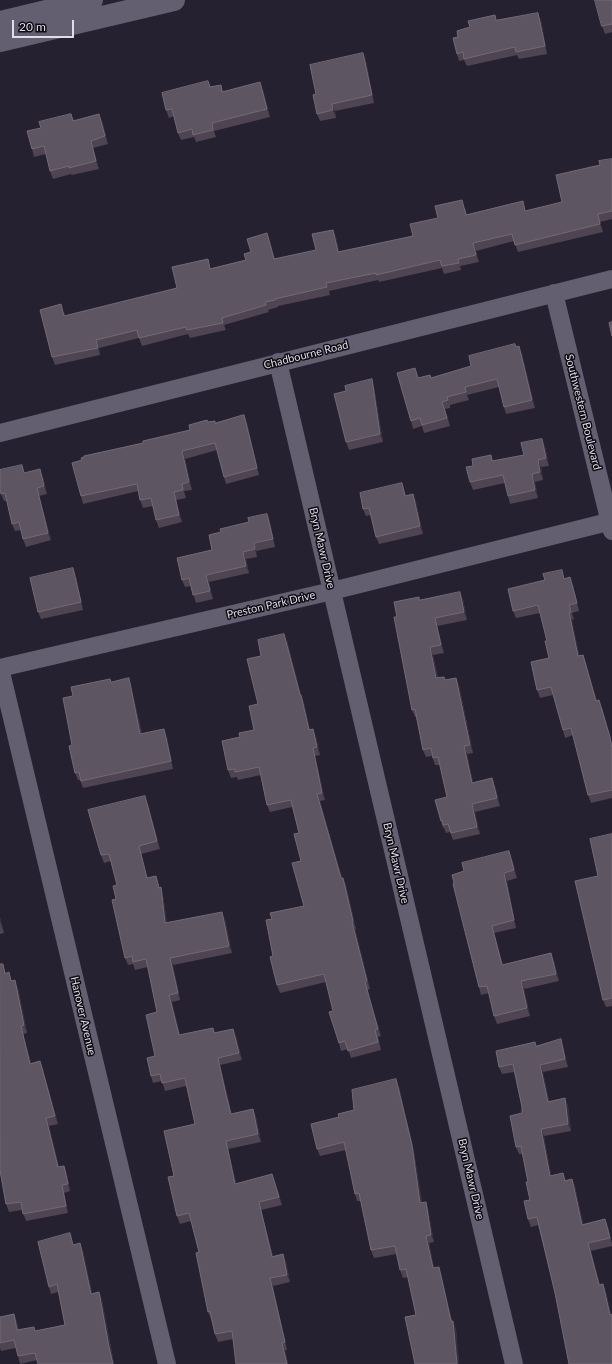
<!DOCTYPE html>
<style>
body{margin:0}
#map{position:relative;width:612px;height:1364px;overflow:hidden;background:#252131;font-family:Lato,sans-serif}
canvas{display:block}
.scale{position:absolute;left:12px;top:20px;width:62px;height:18px;box-sizing:border-box;border:2px solid #dfdde7;border-top:0;padding-left:5px;font-size:12px;line-height:14px;white-space:nowrap;color:#dfdde7;-webkit-text-stroke:3px #0e0c13;paint-order:stroke}
</style>
<div id="map">
<canvas width="612" height="1364"></canvas>
<div class="scale">20 m</div>
</div>
<script>
const g = document.querySelector('canvas').getContext('2d');
g.lineJoin = 'round';
function strokePath(path, color, width, dash) {
  g.strokeStyle = color;
  g.lineWidth = width;
  g.lineCap = dash ? 'butt' : 'round';
  g.setLineDash(dash || []);
  g.stroke(path);
}
function paint(path, color) {
  g.fillStyle = color;
  g.fill(path, 'evenodd');
}
function drawText(font, color, halo, rows, align = 'center') {
  g.font = font + ' Lato,sans-serif';
  g.lineWidth = 3;
  g.setLineDash([]);
  g.textBaseline = 'middle';
  g.strokeStyle = halo;
  g.fillStyle = color;
  for (const [text, x, y, turn = 0] of rows) {
    g.save();
    g.translate(x, y);
    g.rotate((+turn || 0) * Math.PI / 180);
    g.textAlign = isNaN(turn) ? turn : align;
    if (halo) g.strokeText(text, 0, 0);
    g.fillText(text, 0, 0);
    g.restore();
  }
}
strokePath(new Path2D(`
 M554 293 612 531
 M278 362 514 1364
 M0 433 612 279
 M0 668 167 1364
 M0 668 332 591 612 521`), '#635f71', 18);
strokePath(new Path2D(`
 M0 22 92 0
 M0 41 174 0`), '#635f71', 22);
paint(new Path2D(`
 M612 0V32L605 34 602 26Z
 M497 20H541L547 54 519 59 517 55 467 66 464 60 459 61 457 54 458 37Z
 M363 53 366 61 374 103 335 111 336 118 320 121 317 114 316 94Z
 M208 81 210 87 221 85 223 91 263 90 270 117 214 131 216 137 196 142 194 137 181 140 178 133 174 116 169 118 166 110Z
 M71 114 74 121H102L108 144 93 148 99 169 72 175 71 174 53 179 50 171 46 154 34 157 32 149 41 128Z
 M612 159V219L600 222 603 232 518 252 514 241 476 251 479 262 460 266 461 270 444 274 442 268 379 282 378 280 329 291 330 295 278 306V307L268 310 269 312 224 325 226 330 190 338 188 334 142 346 139 338 99 348 100 355 55 365 52 357 64 312 65 316 177 288 212 268 246 260 251 252 267 233 275 259 316 250 336 237 339 252 413 236 438 218 465 208 467 215 526 211 562 202 600 165Z
 M516 347 522 354 535 408 506 414 504 407 499 387 467 395 469 400 450 405V408L445 409 450 426 424 433 422 426 413 429 411 421 419 378H431L471 366Z
 M372 379 374 387 383 442 349 450 346 442V391Z
 M244 415 247 423 259 475 226 484 224 477 217 450 185 459 192 490 184 491 186 498 176 500 182 522 159 528 156 520 153 506 143 508 140 500 138 491 83 504 81 496 82 460 190 430 208 422 215 423Z
 M545 446 549 466 541 467 543 480 535 482 538 498 510 504 508 496 505 483 473 490 470 482 473 466 491 455 493 461 524 455Z
 M25 473 43 477 47 494 39 496 51 540 26 547 23 539 21 530 15 531 12 524 7 501H4L1 494Z
 M402 483 406 496 413 494 416 502 423 534 379 544 376 537 371 515 366 516 363 509Z
 M267 514 270 522 275 547 256 551 257 557 246 559 249 573 209 582 213 599 196 603 191 586 185 587 182 580 212 550 221 532 249 522Z
 M76 576 83 610 41 619 38 612Z
 M565 578 573 585 579 611 572 613 574 619 572 620 579 655H583L597 701 602 708 612 744V798L591 803 588 795 573 735 565 738 563 730 553 695 540 698 537 690 549 658 547 641 540 613 516 618 513 611Z
 M419 597 420 600 463 599 467 620 437 626 444 653 433 655 438 678 445 680 456 678 459 685 473 753 467 754 473 783 492 778 495 786 500 806 475 812 480 834 453 840 450 832 446 833 444 828H443L441 821 447 797 440 765H435L432 756 426 757 423 750 416 717H415L412 710 397 617Z
 M287 641 301 695 304 703 310 730 313 729 316 737 320 755 315 756 325 800 320 801 342 878 346 885 356 929H355L370 989 367 990 381 1036 378 1037 381 1050 351 1058 348 1049 341 1051 339 1043 333 1011 326 982 280 993 277 985 273 956 272 919 304 906 299 833 292 807 270 812 267 805 261 775 238 780 237 777 231 778 228 770 240 737 254 730 258 704Z
 M110 679 111 682 131 686 142 734 167 737 173 769 83 788 80 780H78L75 773 72 745 73 696Z
 M148 804 160 849 141 854 147 878 158 883 159 888 161 887 163 895 167 923 225 919 232 953 173 965 180 1000 172 1002 180 1035 213 1028 215 1033 236 1036 242 1060 220 1065 229 1102 231 1114 253 1109 256 1117 261 1142 228 1149 236 1183 275 1182 282 1205 261 1210 273 1256 283 1254 286 1262 290 1282 273 1286 287 1350H285L288 1364H236L233 1339 218 1342 215 1334 211 1319 208 1312 199 1252 191 1221 180 1224 177 1216 174 1176 195 1124 186 1086 165 1091 162 1081 153 1083 151 1076 155 1056 157 1012 148 967 135 970 133 964 128 965 125 958 116 899 117 885 111 861 104 863 101 855Z
 M612 834V1006L606 1007 603 1000 598 876Z
 M512 859 517 878 507 881 516 928 494 933 503 965 551 953 554 961 559 981 524 989 530 1016 497 1024 494 1016 489 993 481 995 479 987 454 883Z
 M0 917 4 933 0 934Z
 M0 964 5 971 6 973 18 988 27 1033 23 1034 31 1063 40 1061 43 1069 58 1124 49 1126 59 1167 64 1166 67 1174 70 1191 64 1193 68 1213 26 1221 22 1210 9 1212 6 1204 0 1173Z
 M536 1046H563L568 1067 543 1072 549 1101 565 1098 568 1106 571 1131 544 1136 551 1176 566 1180 572 1179 575 1186 583 1224 605 1219 608 1227 612 1244V1246L591 1251 600 1285 606 1292 611 1315 612 1364 555 1293 538 1225 531 1227 528 1219 530 1200 528 1182 522 1154H519L516 1147 522 1113V1107L514 1072 502 1074 499 1067Z
 M399 1087 414 1152 422 1202H426L428 1209 434 1242 429 1243 434 1268 441 1274 452 1321 456 1329 459 1364H415L416 1315 408 1277 403 1278 400 1270 396 1254 374 1258 371 1250 361 1201H357L355 1194 346 1150 320 1156 317 1149 339 1117 354 1110Z
 M74 1245 83 1250 92 1294 99 1292 102 1300 114 1364H38L37 1360 20 1364 16 1348 1 1351 0 1348V1317L14 1314 17 1322 19 1330 35 1331 65 1325 58 1292 51 1294 49 1287Z`), '#4f4452');
paint(new Path2D(`
 M538 13 541 20 547 54 545 46Z
 M363 53 366 61 374 103 372 95Z
 M260 82 263 90 270 117 267 109Z
 M332 104 335 111 336 118 333 110Z
 M99 114 102 121 108 144 105 136Z
 M91 141 99 169 96 161Z
 M598 214 600 222 603 232 600 224Z
 M333 230 336 237 341 260 338 252Z
 M267 233 270 241 277 267 274 259Z
 M473 243 476 251 479 262 476 255Z
 M96 340 99 348 100 355 98 348Z
 M519 346 522 354 535 408 532 400Z
 M372 379 374 387 383 442 380 434Z
 M244 415 247 423 259 475 257 468Z
 M542 439 545 446 549 466 546 458Z
 M182 451 185 459 192 490 189 482Z
 M538 460 541 467 543 480 540 472Z
 M40 469 43 477 47 494 44 486Z
 M532 474 535 482 538 498 535 490Z
 M37 488 39 496 51 540 48 533Z
 M174 492 176 500 182 522 179 515Z
 M413 494 416 502 423 534 420 526Z
 M267 514 270 522 275 547 273 539Z
 M254 543 256 551 257 557 255 549Z
 M243 552 246 559 249 573 246 566Z
 M73 568 76 576 83 610 81 602Z
 M206 575 209 582 213 599 210 591Z
 M570 577 573 585 579 611 577 603Z
 M460 592 463 599 467 620 464 612Z
 M569 612 572 620 581 663 578 656Z
 M435 618 437 626 444 653 441 645Z
 M284 634 287 641 302 703 300 695Z
 M430 647 433 655 439 686 436 678Z
 M583 655 586 662 599 709 596 701Z
 M129 678 131 686 143 742 140 734Z
 M456 678 459 685 473 753 470 745Z
 M301 695 304 703 311 737 309 730Z
 M599 700 612 744V748Z
 M164 729 167 737 173 769 171 761Z
 M313 729 316 737 320 755 317 747Z
 M464 746 467 754 475 790 472 783Z
 M313 748 315 756 325 800 322 793Z
 M492 778 495 786 500 806 497 798Z
 M317 794 320 801 344 886 341 878Z
 M145 796 148 804 160 849 157 841Z
 M472 804 475 812 480 834 477 827Z
 M509 851 512 859 517 878 514 870Z
 M504 873 507 881 516 928 514 920Z
 M343 878 346 885 356 929 353 921Z
 M161 887 163 895 168 931 165 923Z
 M222 912 225 919 232 953 229 946Z
 M0 917 4 933 0 922Z
 M352 922 355 929 370 989 367 981Z
 M492 926 494 933 505 972 502 965Z
 M551 953 554 961 559 981 556 974Z
 M170 958 173 965 180 1000 178 993Z
 M15 980 18 988 27 1033 24 1025Z
 M521 981 524 989 530 1016 527 1008Z
 M365 982 367 990 381 1036 378 1029Z
 M169 995 172 1002 182 1043 179 1035Z
 M21 1026 23 1034 33 1071 30 1064Z
 M233 1029 236 1036 242 1060 239 1053Z
 M561 1039 563 1046 568 1067 565 1059Z
 M218 1058 220 1065 233 1122 231 1114 226 1095Z
 M40 1061 43 1069 58 1124 55 1116Z
 M540 1065 543 1072 551 1109 548 1102Z
 M396 1079 399 1087 414 1152 423 1210 420 1203Z
 M565 1098 568 1106 571 1131 568 1124Z
 M253 1109 256 1117 261 1142 258 1134Z
 M46 1118 49 1126 61 1175 58 1167Z
 M541 1129 544 1136 553 1184 550 1176Z
 M226 1141 228 1149 238 1191 235 1184Z
 M64 1166 67 1174 70 1191 68 1184Z
 M272 1174 275 1182 282 1205 279 1197Z
 M572 1179 575 1186 585 1232 582 1225Z
 M62 1185 64 1193 68 1213 66 1206Z
 M259 1202 261 1210 275 1264 272 1257Z
 M426 1202 428 1209 434 1242 431 1235Z
 M605 1219 608 1227 612 1245 610 1238Z
 M426 1236 429 1243 435 1275 433 1268Z
 M80 1243 83 1250 94 1302 91 1294Z
 M588 1243 591 1251 601 1293 599 1285Z
 M283 1254 286 1262 290 1282 287 1275Z
 M439 1267 441 1274 453 1327V1321L456 1329 459 1364H457L451 1321Z
 M270 1278 273 1286 287 1350 285 1342Z
 M603 1284 606 1292 612 1319 610 1315Z
 M99 1292 102 1300 114 1364H113L109 1347Z
 M14 1314 17 1322 20 1338 17 1330Z
 M282 1343 285 1350 288 1364H287Z`), '#382f3e');
const building = new Path2D(`
 M595 0H612V24L602 26Z
 M538 13 545 46 516 52 515 47 464 59 463 52 457 54 453 38 458 37 457 31 470 27 468 21 495 15 496 20Z
 M363 53 372 95 332 104 333 110 317 114 313 95 316 94 310 65Z
 M208 81 210 87 221 85 222 92 260 82 267 109 212 123 213 130 193 135 192 129 178 133 172 109 166 110 162 93Z
 M71 114 73 121 99 114 105 136 91 141 96 161 69 168V166L50 171 44 146 32 149 27 131 41 128 39 122Z
 M612 159V211L598 214 600 224 515 245 512 234 473 243 476 255 458 259 459 263 442 266 440 260 376 275V273L326 283 327 287 275 299V300L265 302 266 305 222 318 223 323 187 330 186 327 139 338 137 330 96 340 98 348 52 357 40 310 61 304 64 316 177 288 172 267 208 259 210 269 246 260 244 254 251 252 247 239 267 233 274 259 316 250 312 234 333 230 338 252 413 236 410 224 438 218 435 206 462 200 466 215 523 201 525 211 562 202 556 175 600 165 599 161Z
 M612 322V336L609 323Z
 M515 344 516 347 519 346 532 400 504 407 497 379 465 387 466 392 447 397 448 400 442 402 447 418 422 425 420 418 411 421 397 373 415 368 418 378 430 375 431 378 471 366 469 356Z
 M372 379 380 434 346 442 334 394 346 391 345 386Z
 M244 415 257 468 224 477 215 443 182 451 189 482 182 484 183 490 174 492 179 515 156 520 151 498 140 500 137 484 81 496 72 463 82 460 81 458 84 457V456L143 443V441L190 430 189 425 207 420 208 422 215 421V423Z
 M542 439 546 458 538 460 540 472 532 474 535 490 508 496 503 475 470 482 466 467 473 466 472 459 491 455 492 461 524 455 521 443Z
 M22 465 24 473 40 469 44 486 37 488 48 533 23 539 19 522 12 524 5 493 1 494 0 489V470Z
 M402 483 405 496 413 494 420 526 376 537 369 508 363 509 360 493Z
 M267 514 273 539 254 543 255 549 243 552 246 566 206 575 210 591 193 595 189 578 182 580 177 558 212 550 209 535 221 532 220 529 249 522 248 518Z
 M73 568 81 602 38 612 30 578Z
 M562 570 564 579 570 577 577 603 569 605 571 612H569L578 656 583 655 596 701 599 700 610 737 612 748V790L588 795 571 728 563 730 551 687 537 690 531 662 549 658 545 641H547L538 605 513 611 508 589 545 580 543 574Z
 M460 592 464 612 435 618 441 645 430 647 436 678 444 677 445 680 456 678 470 745 464 746 472 783 492 778 497 798 472 804 477 827 451 833 448 824 443 825 442 820 441 821 435 800 447 797 438 757 433 758 431 748 423 750 415 709 412 710 394 617H397L394 602 419 597V600Z
 M284 634 300 695H301L309 730 313 729 317 747 313 748 322 793 317 794 341 878H343L353 921 352 922 367 981 365 982 378 1029 375 1030 378 1042 348 1051 345 1041 339 1043 329 1012 333 1011 324 974 277 985 270 957 273 956 266 920 272 919 270 913 304 906 292 863 301 861 294 834 299 833 291 800 267 805 259 767 235 772V769L228 770 222 741 240 737 239 733 254 730 249 706 258 704 247 659 261 656 258 640Z
 M129 678 140 734 164 729 171 761 81 781 79 772 75 773 69 746 72 745 63 698 73 696 71 687 110 679 111 682Z
 M145 796 157 841 139 846 147 878 156 876 159 888 161 887 165 923 222 912 229 946 170 958 178 993 169 995 179 1035 213 1028 214 1033 233 1029 239 1053 218 1058 226 1095 231 1114 253 1109 258 1134 226 1141 235 1184 272 1174 279 1197 259 1202 272 1257 283 1254 287 1275 270 1278 285 1342 282 1343 287 1364H236L232 1331 215 1334 210 1311 208 1312 196 1253 199 1252 189 1213 177 1216 168 1177 174 1176 164 1131 195 1124 185 1078 162 1083 160 1074 151 1076 147 1058 155 1056 146 1015 157 1012 146 959 133 962 132 956 125 958 112 900 116 899 113 886 117 885 109 854 101 855 88 810Z
 M612 834V998L603 1000 575 881 598 876 590 839Z
 M509 851 514 870 504 873 514 920 492 926 502 965 551 953 556 974 521 981 527 1008 494 1016 487 986 479 987 453 884 454 883 452 875 464 871 462 863Z
 M0 964H3L5 974 9 972 11 981 15 980 24 1025 21 1026 30 1064 40 1061 55 1116 46 1118 58 1167 64 1166 68 1184 62 1185 66 1206 23 1214 21 1202 6 1204 0 1170Z
 M561 1039 565 1059 540 1065 548 1102 565 1098 568 1124 541 1129 550 1176 563 1173 565 1181 572 1179 582 1225 605 1219 610 1238 588 1243 599 1285 603 1284 610 1315 612 1314V1364H569L555 1293 537 1217 528 1219 524 1201 530 1200 526 1182H528L521 1146 516 1147 510 1116 522 1113V1107L513 1064 499 1067 496 1051 535 1042 536 1046Z
 M396 1079 412 1145 420 1203 426 1202 431 1235 426 1236 433 1268 439 1267 451 1321H453L457 1364H415L405 1317 416 1315 406 1269 400 1270 395 1246 371 1250 359 1193 355 1194 344 1142 317 1149 311 1124 339 1117 338 1114 354 1110 352 1090Z
 M70 1233 73 1245 80 1243 91 1294 99 1292 109 1347 113 1364H38L35 1353 18 1356 14 1340 0 1343V1317L14 1314 17 1330 34 1327 35 1331 65 1325 57 1284 49 1287 38 1242Z`);
paint(building, '#5e5562');
strokePath(building, '#726a77', 1);
drawText('11px', '#dfdde7', '#0e0c13', [
 ["Chadbourne Road",306,355,-14],
 ["Southwestern Boulevard",583,412,76],
 ["Bryn Mawr Drive",322,548,77],
 ["Preston Park Drive",271,605,-13],
 ["Bryn Mawr Drive",396,863,77],
 ["Hanover Avenue",83,1016,77],
 ["Bryn Mawr Drive",471,1179,77]
]);
</script>
